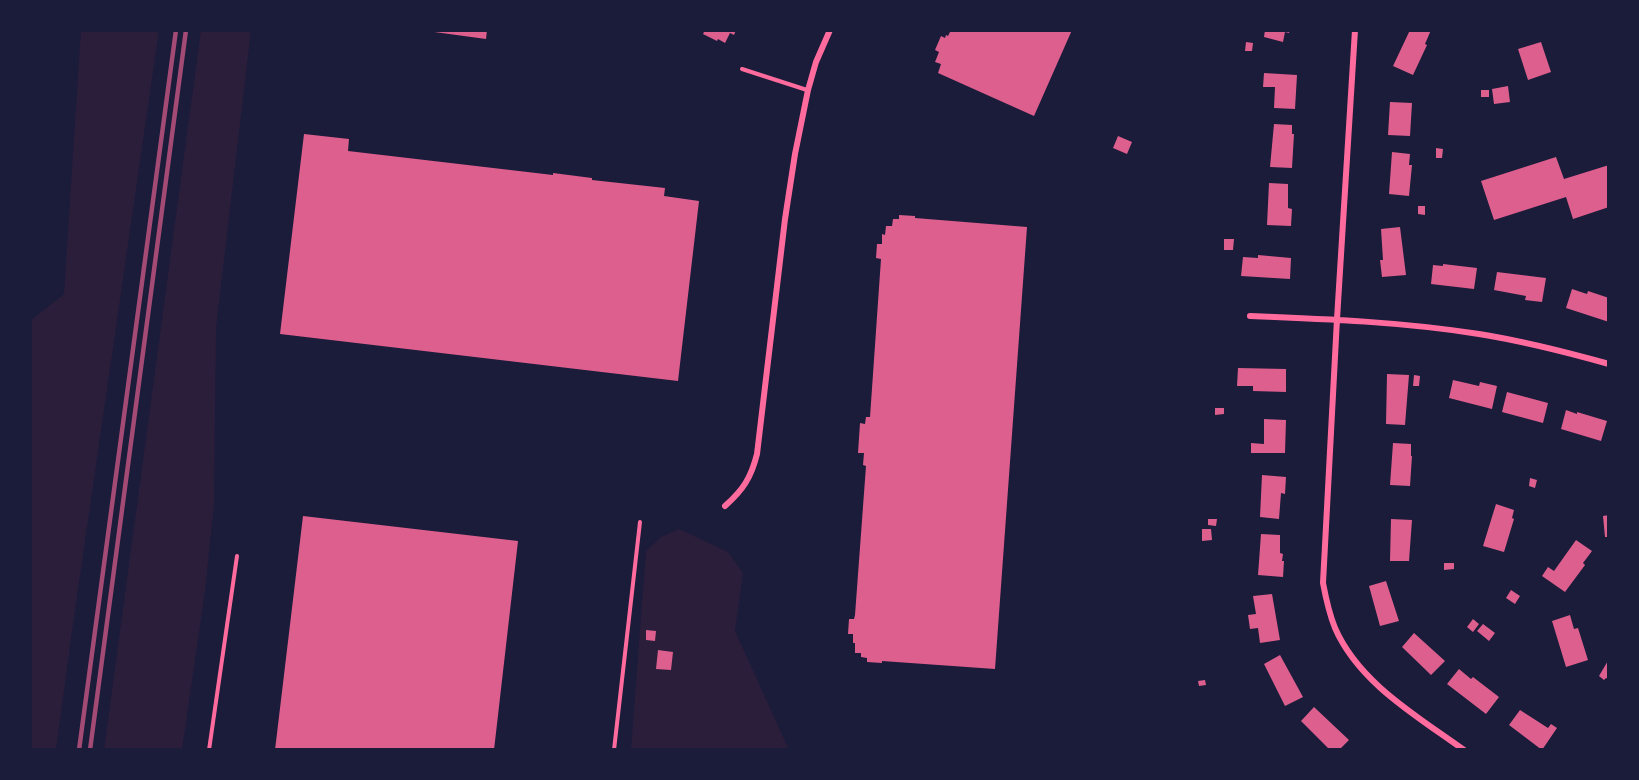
<!DOCTYPE html>
<style>
body{margin:0}
#map{position:relative;width:1639px;height:780px;overflow:hidden;background:#1b1b3a;font-family:"Titillium Web",sans-serif}
canvas{display:block}
.frame{position:absolute;inset:0;border:32px solid #1b1b3a;pointer-events:none}
</style>
<div id="map">
<canvas width="1639" height="780"></canvas>
<div class="frame"></div>
</div>
<script>
const g = document.querySelector('canvas').getContext('2d');
g.lineJoin = 'round';
function paint(path, color) {
  g.fillStyle = color;
  g.fill(path, 'evenodd');
}
function strokePath(path, color, width, dash) {
  g.strokeStyle = color;
  g.lineWidth = width;
  g.lineCap = dash ? 'butt' : 'round';
  g.setLineDash(dash || []);
  g.stroke(path);
}
paint(new Path2D(`
 M81 30H159L73 624 56 750H30V321L64 294Z
 M201 30H251L216 328 214 505 205 591 182 750H104Z
 M679 529 728 552 743 573 735 631 789 750H631L646 551 661 537Z`), '#2a1e3b');
paint(new Path2D(`
 M427 30H487L486 39 427 31Z
 M699 30H736L734 35 730 33 725 43 718 39 717 41 703 34 704 32Z
 M951 30H1072L1034 116 938 73 941 64 935 62 939 52 935 50 941 36 945 38 946 35 948 36Z
 M1265 30H1290L1289 33 1285 32 1283 42 1264 37Z
 M1410 30H1431L1425 44 1427 45 1413 75 1393 66Z
 M1246 42 1253 43 1252 51H1245Z
 M1541 42 1551 72 1528 80 1518 49Z
 M1264 73 1297 75 1295 109 1274 108 1275 87H1263Z
 M1508 86 1510 102 1494 104 1492 89Z
 M1481 90H1489V97H1481Z
 M1390 102 1412 103 1410 136 1388 135Z
 M1274 124 1292 125V134H1294L1292 168 1270 167Z
 M304 134 349 139 348 151 553 175V173L592 178V180L665 188 664 196 699 201 678 381 280 334Z
 M1118 136 1132 142 1127 154 1113 148Z
 M1436 148 1443 149 1442 158H1436Z
 M1392 152 1410 154 1409 165H1412L1409 196 1389 194Z
 M1556 157 1564 179 1609 165V207L1573 219 1566 197 1494 220 1481 181Z
 M1269 183 1288 184V208L1292 209 1291 226 1267 225Z
 M1418 206H1425V215L1418 214Z
 M899 215 915 216V218L1027 227 995 669 882 661V663L867 662V658L861 657V653H855V643H853V634H848L849 619H854L855 615 866 466 863 465 864 453H858L860 423 865 424 866 417H870L881 259 876 258 877 244H882V234L885 235 886 226H892L893 219H899Z
 M1400 227 1406 275 1382 277 1380 260H1383L1381 229Z
 M1224 239H1234L1233 250H1224Z
 M1258 255 1291 258 1290 279 1241 276 1243 257 1258 258Z
 M1443 264 1477 268 1474 289 1431 284 1433 265 1443 266Z
 M1497 272 1546 278 1542 302 1525 300 1526 296 1494 290Z
 M1572 289 1587 294 1588 291 1609 298V322L1566 308Z
 M1238 368 1286 369V392L1253 391V386H1237Z
 M1387 374 1409 375 1405 425 1386 424Z
 M1414 375 1420 376 1419 386H1413Z
 M1453 380 1479 386 1480 382 1497 386 1492 409 1449 398Z
 M1507 392 1548 403 1543 423 1502 412Z
 M1215 408H1224V414L1215 415Z
 M1566 410 1577 414V412L1607 421 1601 441 1561 429Z
 M1264 419 1286 420 1285 453H1251V443L1264 444Z
 M1393 443 1411 444V456H1412L1410 486 1390 485Z
 M1262 475 1286 477 1285 494 1281 493 1279 519 1260 517Z
 M1530 478 1537 480 1535 488 1529 486Z
 M1496 504 1514 510 1512 518 1514 519 1504 552 1483 546Z
 M1609 515V537H1605L1603 516Z
 M303 516 518 541 494 750H275Z
 M1208 519H1217L1216 526 1208 525Z
 M1391 519 1412 520 1409 561H1390Z
 M1202 529H1211L1212 540 1202 541Z
 M1261 534 1280 535V553L1283 554 1282 561H1284L1283 577 1258 575Z
 M1576 540 1592 551 1583 563 1585 565 1565 592 1542 576 1548 567 1554 571Z
 M1444 563H1454V569L1444 570Z
 M1386 581 1399 621 1380 626 1369 586Z
 M1511 590 1520 596 1515 604 1506 598Z
 M1272 594 1280 640 1260 643 1258 628 1250 629 1248 615 1256 614 1253 596Z
 M1570 615 1574 629 1578 628 1588 660 1566 667 1552 621Z
 M1473 619 1479 624 1473 632 1467 627Z
 M1483 624 1495 633 1489 641 1477 631Z
 M646 630 656 631 655 641 646 640Z
 M1414 633 1445 661 1431 675 1402 647Z
 M658 650 673 652 671 670 656 669Z
 M1280 655 1303 697 1285 706 1264 664Z
 M1609 659V679L1606 678 1604 680 1599 676Z
 M1459 669 1471 679 1473 677 1499 697 1486 714 1447 684Z
 M1205 680 1206 685 1199 686 1198 681Z
 M1314 707 1349 740 1339 750H1330L1301 721Z
 M1520 710 1548 728 1551 724 1557 728 1542 750 1509 725Z`), '#dd5f8e');
strokePath(new Path2D(`
 M742 69 807 90
 M209 750 237 556
 M614 750 640 522`), '#ff6b9d', 4);
strokePath(new Path2D(`
 M1355 30 1337 319 1323 583C1326 599 1329 613 1335 628 1359 683 1417 716 1464 750
 M1250 316C1327 319 1403 322 1479 334 1523 341 1566 352 1609 364
 M725 506C743 490 751 478 757 454L785 219 795 154 808 90 816 62 830 30`), '#ff6b9d', 6);
strokePath(new Path2D(`
 M79 750 176 30
 M90 750 186 30`), '#a44b75', 4.5);
</script>
